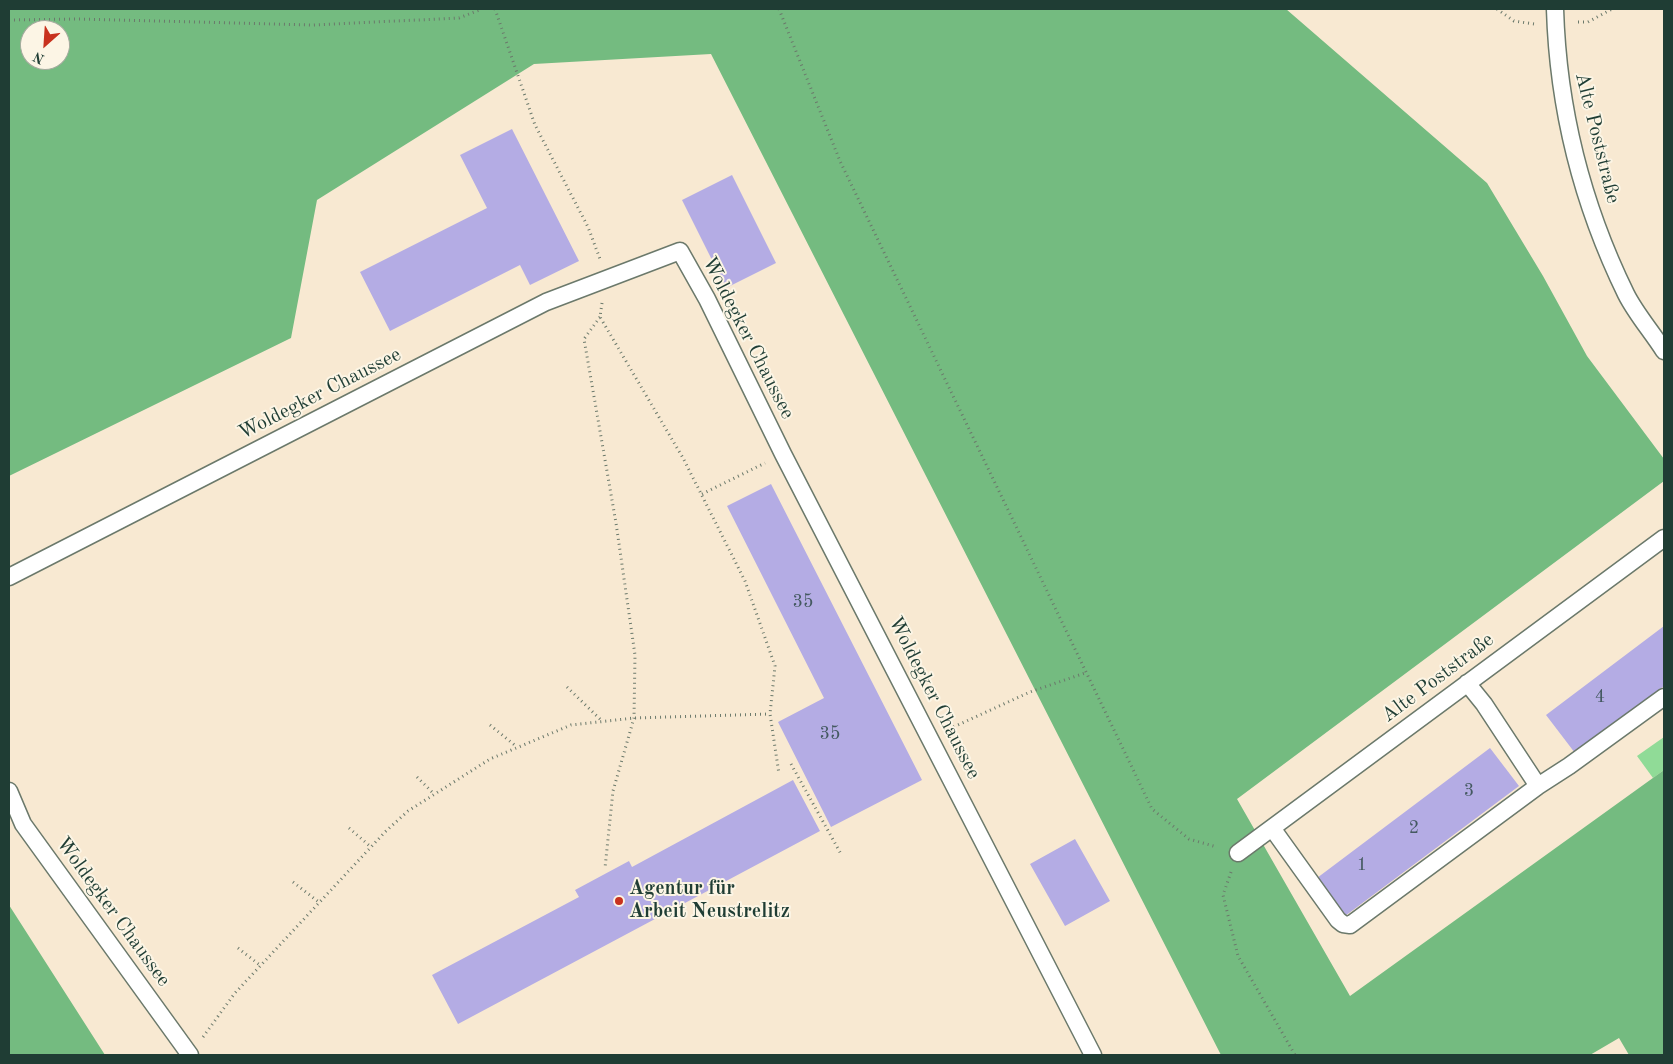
<!DOCTYPE html>
<meta charset="utf-8">
<style>
body{margin:0}
#map{position:relative;width:1673px;height:1064px;overflow:hidden;background:#f8e9d2;font-family:"Old Standard TT",serif}
canvas{display:block}
.frame{position:absolute;inset:0;border:10px solid #1f3d34;pointer-events:none}
.north{position:absolute;left:20px;top:20px;width:50px;height:50px;box-sizing:border-box;background:#fcf5e5;border:1px solid #a4ab9e;border-radius:50%;rotate:206deg;font-size:14px;font-weight:700;line-height:20px;text-align:center;color:#1f3d34}
.north::after{content:'';display:block;margin:auto;width:18px;height:22px;background:#c8321e;clip-path:polygon(50% 0,100% 100%,50% 72%,0 100%)}
</style>
<div id="map">
<canvas width="1673" height="1064"></canvas>
<div class="frame"></div>
<div class="north">N</div>
</div>
<script>
const g = document.querySelector('canvas').getContext('2d');
g.lineJoin = 'round';
function paint(path, color) {
  g.fillStyle = color;
  g.fill(path, 'evenodd');
}
function strokePath(path, color, width, dash) {
  g.strokeStyle = color;
  g.lineWidth = width;
  g.lineCap = dash ? 'butt' : 'round';
  g.setLineDash(dash || []);
  g.stroke(path);
}
function drawText(font, color, halo, rows, align = 'center') {
  g.font = font + ' "Old Standard TT",serif';
  g.lineWidth = 4;
  g.setLineDash([]);
  g.textBaseline = 'middle';
  g.strokeStyle = halo;
  g.fillStyle = color;
  for (const [text, x, y, turn = 0] of rows) {
    g.save();
    g.translate(x, y);
    g.rotate((+turn || 0) * Math.PI / 180);
    g.textAlign = isNaN(turn) ? turn : align;
    if (halo) g.strokeText(text, 0, 0);
    g.fillText(text, 0, 0);
    g.restore();
  }
}
paint(new Path2D(`
 M1664 737V770L1653 778 1637 756Z`), '#90db97');
paint(new Path2D(`
 M9 9H1286L1487 183 1543 276 1587 356 1664 459V481L1237 799 1350 996 1664 770V1055H1629L1619 1038 1590 1055H1221L711 54 534 64 317 200 291 338 9 476ZM30 30H60V60H30Z
 M9 905 105 1055H9Z`), '#74bb80');
paint(new Path2D(`
 M512 129 579 261 530 285 520 265 390 331 360 272 487 208 460 155Z
 M732 175 776 263 726 288 682 200Z
 M771 484 922 780 831 827 778 722 824 698 727 506Z
 M1664 626V686L1575 753 1546 715Z
 M1490 748 1519 786 1345 916 1317 878Z
 M793 780 820 831 458 1024 432 975 579 897 575 890 629 861 632 867Z
 M1075 839 1110 901 1065 926 1030 864Z`), '#b4ace4');
const lane = new Path2D(`
 M1555 9C1558 108 1582 204 1626 294 1636 314 1652 332 1664 351
 M9 577 546 302 680 251 707 299 783 454 1093 1055
 M1538 786 1569 766 1664 697
 M9 791 23 824 190 1055
 M1272 828 1338 920 1343 924 1350 925 1538 786 1484 704 1467 683
 M1238 853 1664 538`);
strokePath(lane, '#6b796b', 19);
strokePath(new Path2D(`
 M495 9 535 125 588 227 600 259
 M779 9 840 161 1152 809 1189 839 1217 847
 M1497 9 1514 21 1534 24
 M9 20 78 19 313 25 459 18 482 9
 M1578 22H1588L1612 9
 M602 303 600 317 683 458 745 581 775 666 770 714 779 774
 M600 317 584 339 616 523 635 655 634 718 613 791 605 868
 M702 494 765 463
 M567 687 602 721
 M490 725 517 747
 M949 729 1030 692 1085 673
 M791 764 841 854
 M417 777 434 794
 M349 828 371 847
 M1231 872 1223 895 1238 956 1295 1055
 M293 882 320 903
 M238 948 261 966
 M203 1037 235 993 385 832 408 811 490 759 571 725 634 718 770 714`), '#6b796b', 3, [1, 4]);
strokePath(lane, '#fff', 16);
for (const [x, y, r, color] of [
 [619,901,5,"#c8321e"]
]) {
  const dot = new Path2D();
  dot.arc(x, y, r, 0, 2 * Math.PI);
  g.fillStyle = color;
  g.fill(dot);
  strokePath(dot, '#fcf5e5', 2);
}
drawText('18px', '#445960', null, [
 ["35",803,602],
 ["4",1600,697],
 ["35",830,734],
 ["3",1469,791],
 ["2",1414,828],
 ["1",1362,865]
]);
drawText('20px', '#1f3d34', '#fcf5e5', [
 ["Alte Poststraße",1597,138,76],
 ["Woldegker Chaussee",748,338,63],
 ["Woldegker Chaussee",320,394,-27],
 ["Alte Poststraße",1438,678,-37],
 ["Woldegker Chaussee",934,698,63],
 ["Woldegker Chaussee",113,912,54]
]);
drawText('bold 20px', '#1f3d34', '#fcf5e5', [
 ["Agentur für",629,889],
 ["Arbeit Neustrelitz",629,912]
], 'left');
</script>
